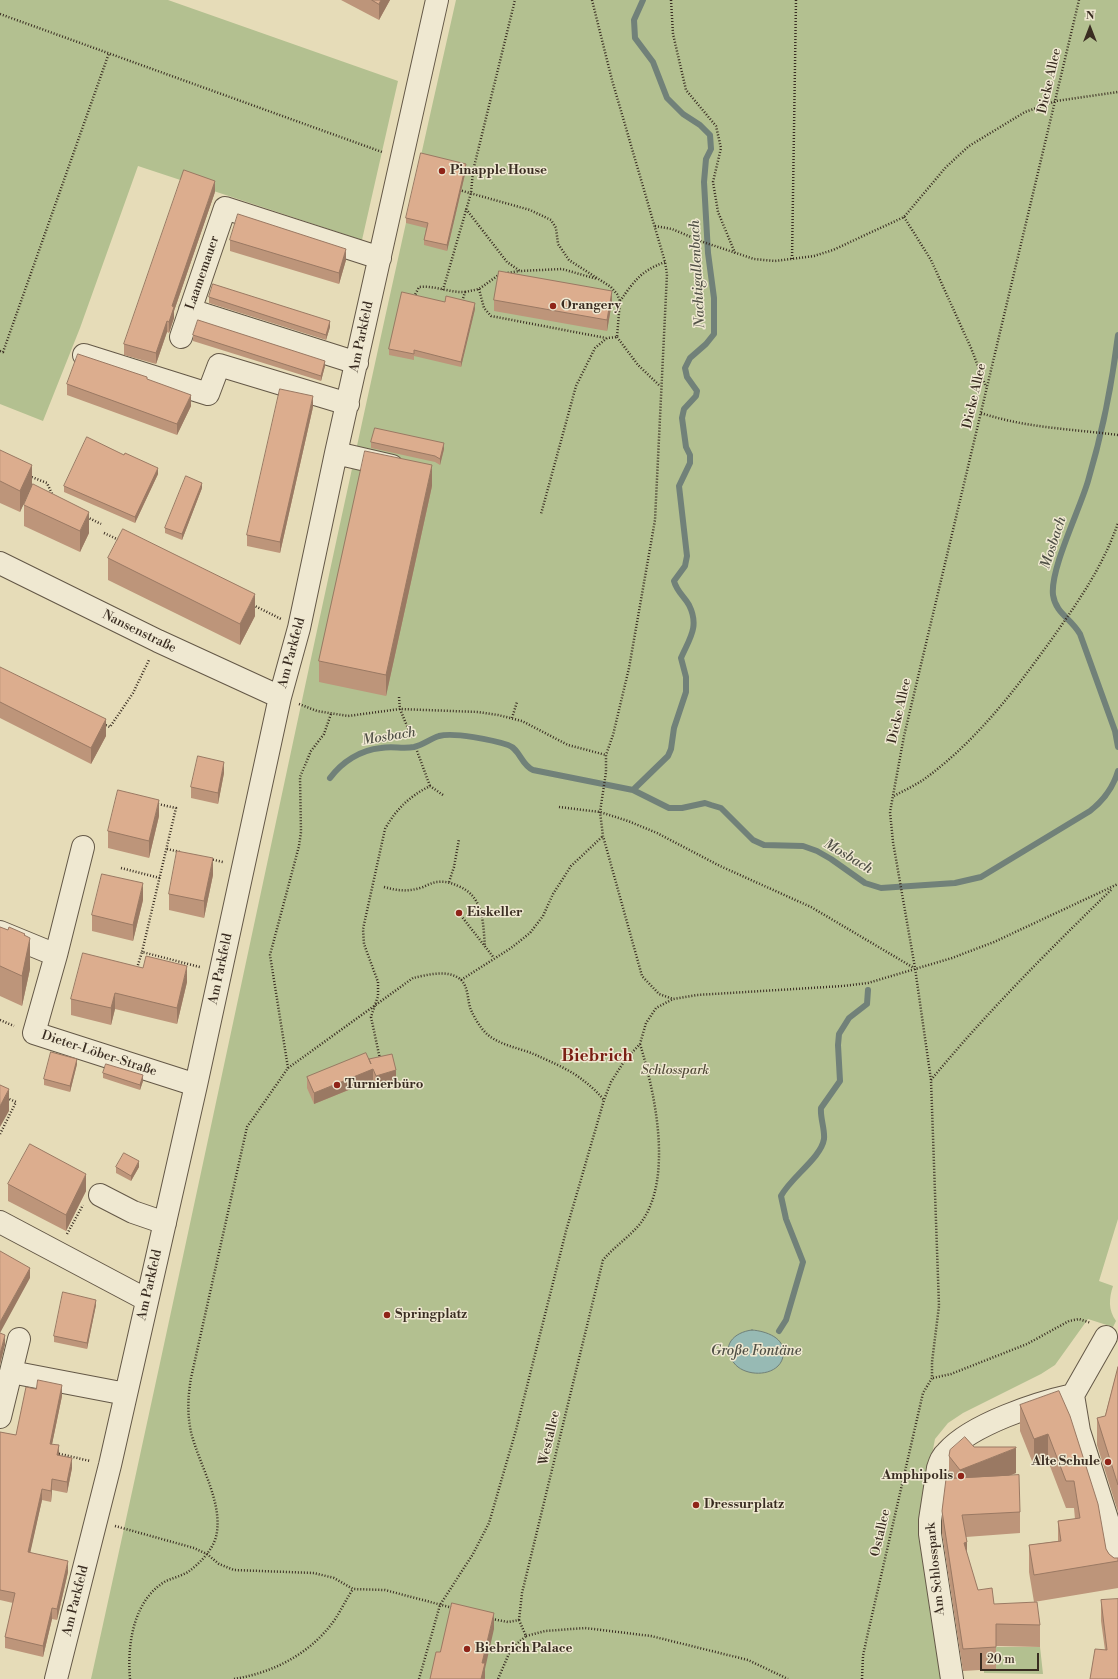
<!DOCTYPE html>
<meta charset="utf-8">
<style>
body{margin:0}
#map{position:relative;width:1118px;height:1679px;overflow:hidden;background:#e6dcb8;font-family:"Libre Bodoni",serif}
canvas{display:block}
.north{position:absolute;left:1070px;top:8px;width:40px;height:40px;-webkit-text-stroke:3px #efe8d1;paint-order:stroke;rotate:0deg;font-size:11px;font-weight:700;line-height:16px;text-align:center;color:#392c21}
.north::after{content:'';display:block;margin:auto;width:14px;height:18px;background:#392c21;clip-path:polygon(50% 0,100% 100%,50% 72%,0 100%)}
.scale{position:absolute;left:980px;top:1653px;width:59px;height:18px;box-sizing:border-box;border:2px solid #392c21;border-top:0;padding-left:5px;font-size:12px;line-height:14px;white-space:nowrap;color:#392c21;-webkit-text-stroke:3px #efe8d1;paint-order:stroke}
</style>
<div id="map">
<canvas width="1118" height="1679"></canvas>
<div class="north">N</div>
<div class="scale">20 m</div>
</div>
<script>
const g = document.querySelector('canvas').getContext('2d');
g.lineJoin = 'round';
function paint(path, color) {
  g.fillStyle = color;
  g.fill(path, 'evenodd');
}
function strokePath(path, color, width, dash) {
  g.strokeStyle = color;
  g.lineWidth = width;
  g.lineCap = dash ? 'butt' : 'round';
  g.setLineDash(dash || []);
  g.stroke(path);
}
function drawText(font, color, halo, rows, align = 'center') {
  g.font = font + ' "Libre Bodoni",serif';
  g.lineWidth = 3;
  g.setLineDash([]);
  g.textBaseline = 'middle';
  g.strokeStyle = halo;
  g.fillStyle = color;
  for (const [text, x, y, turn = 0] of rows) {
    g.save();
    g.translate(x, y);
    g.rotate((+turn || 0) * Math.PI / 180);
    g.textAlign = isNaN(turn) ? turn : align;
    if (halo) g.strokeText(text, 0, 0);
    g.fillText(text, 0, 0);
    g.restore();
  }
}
paint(new Path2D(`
 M0 0H168L398 81 362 240 138 166 80 328 43 421 0 404Z
 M456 0H1118V1219L1099 1281 1113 1286C1109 1298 1108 1310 1116 1321L1113 1327 1088 1319 1055 1365 1041 1374 963 1413 948 1423 935 1439 919 1522 921 1549 941 1679H91C215 1120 329 558 456 0Z
 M996 1647H1040L1043 1674 984 1673V1670Z`), '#b3c090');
const water = new Path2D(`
 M752 1330C766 1331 786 1338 783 1355 783 1359 781 1363 778 1366 767 1377 743 1375 734 1363 720 1346 734 1332 752 1330Z`);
paint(water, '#97bab4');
strokePath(water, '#718179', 1);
strokePath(new Path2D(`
 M1118 335C1112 385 1102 434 1088 481 1080 509 1050 569 1053 595 1056 614 1071 618 1080 634L1115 731 1118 747
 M330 778C342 762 360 750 381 748 392 746 403 749 414 747 423 745 430 739 439 736 454 732 493 740 508 745 520 749 521 765 533 770L633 790 669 808H682L705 803 711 805 721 808 753 840 764 845 803 846 817 851 831 859 865 883 881 888 955 883 981 877 1090 811C1104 800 1113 788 1118 771
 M633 790 668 756 671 749 674 728 686 692V677L681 658C689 639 700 627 689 605 684 596 677 592 674 581L685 566 687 556 679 486 690 463V455L686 447 682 418 684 409 696 396 697 391 687 377 685 368 690 358 706 344 714 334V298L708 253 704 182 706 159 711 149 710 135 700 125 683 114 667 98 653 62 635 38 634 20 643 0
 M779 1331 786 1320 803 1262 786 1219 781 1196C791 1177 821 1158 824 1139 825 1129 820 1118 821 1108L840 1081 838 1045 839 1034 849 1018 867 1004 868 990`), '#718179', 6);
const minor = new Path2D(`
 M190 310 357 363
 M181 337 225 208 380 258
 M84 355 208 394 219 365 348 404
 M336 453 392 466
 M0 563 158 641 280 697
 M0 932 56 955 34 1033 196 1085
 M56 955 83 847
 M100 1195 133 1212 165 1223
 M0 1222 147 1300
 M11 1372 126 1394
 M1073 1395 1079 1431 1110 1528 1118 1573
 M0 1417 19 1339
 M56 1679 110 1465 196 1085 280 697 299 628 336 453 437 0
 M952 1679 930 1534V1520L938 1468C940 1462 942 1456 947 1452 972 1424 1037 1403 1073 1395L1106 1337`);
strokePath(minor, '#645847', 24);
strokePath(new Path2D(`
 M592 0 612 80 665 262 667 274 655 520 629 668 613 735 606 755V772L600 812 603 836 642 976 659 994 673 999
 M671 0 673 34 686 90 716 126 721 148 713 182 718 212 735 253
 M0 14 382 152
 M459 190 530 210 551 220 556 228 558 244 569 260 611 287 617 294 620 301 617 337 607 338 595 348 576 386 541 514
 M466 209 507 262 520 271 562 269 597 279
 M904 217 931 260 971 348 986 387
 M655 226 672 229 703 242 754 259 775 261 814 256 833 250 904 217 946 167 969 146 1025 112 1056 101 1118 92
 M792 259 796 0
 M479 289 484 308 491 316 606 338
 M443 290 471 193 473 171 515 0
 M465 292 479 289 500 274 520 271
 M414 297 419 287C434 285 450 293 465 292L462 302
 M620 301C635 280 641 271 665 262
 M617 337 638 365 660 386
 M0 351 3 352 109 53
 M981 413C1026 428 1072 429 1118 435
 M29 476 47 483 53 496
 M87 517 101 524
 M104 533 119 540
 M253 605 281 619
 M399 697 400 709 412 738
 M299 704 317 711 348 716 400 709 478 712 498 715 522 721 568 745 606 755
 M512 718 517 702
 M103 724 110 727 133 693 149 660
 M417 751 430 786
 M894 796C903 791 914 786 923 780 976 742 1016 689 1054 636 1080 599 1103 566 1118 523
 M158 804 176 808 142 952 200 967
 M559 807 600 812 628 821 657 833 720 866 811 907 914 968
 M167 849 180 852
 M210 859 223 862
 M121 868 160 878
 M449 882 454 867 459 839
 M384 887C398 891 409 892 423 887 428 885 433 882 438 882 445 881 452 883 458 886 484 896 483 923 485 947
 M459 913 494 958
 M137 968 142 952
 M461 980 511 948 530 933 543 916 553 894 571 866 603 836
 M0 1020 14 1026
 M380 1059 371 1017 378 996V982L364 944 363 929 385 829C396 809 410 796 430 786L443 795
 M288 1068 413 978C427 975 447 969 460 979 469 986 467 1001 471 1010 475 1019 481 1029 488 1035 502 1046 520 1048 536 1055 551 1062 571 1070 584 1081 591 1086 598 1093 604 1100
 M931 1080C987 1012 1049 950 1112 889
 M0 1134 16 1102 7 1098
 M67 1234 83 1205
 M933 1378 951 1374 1027 1344 1069 1321 1079 1319 1091 1323
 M56 1453 90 1461
 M115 1526 194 1548 207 1554 219 1564 234 1570 314 1573 334 1578 353 1589 385 1590 453 1608
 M492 1619 508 1622 519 1620
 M519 1620 522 1593 603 1260C614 1247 629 1237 640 1224 674 1180 655 1093 640 1044
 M526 1636 545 1631 585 1628 651 1636 748 1660 788 1679
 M130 1679C127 1645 133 1600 166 1581 173 1578 181 1576 188 1572 199 1564 212 1551 216 1537 224 1503 199 1465 191 1432 187 1414 188 1396 191 1378L247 1127 288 1068 270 955 299 846 301 832 300 777 311 751 324 734 331 714
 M234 1679C271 1673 306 1656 330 1626 339 1615 345 1601 353 1589
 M419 1679 440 1605 473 1554 489 1523 516 1430 566 1231 604 1100 611 1082 625 1060 640 1044 646 1023 656 1008 673 999 697 995 843 986 868 983 952 958 994 942 1118 884
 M498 1679 511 1649 526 1636 519 1620
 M862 1679 863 1656 867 1637 923 1393 932 1378V1362L939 1306 931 1080 915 968 893 842 890 812 904 736 1079 0`), '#392c21', 2.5, [1, 2]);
strokePath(minor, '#efe8d1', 22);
paint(new Path2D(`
 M341 0H390L379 20Z
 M466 170 447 251 424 245V240L426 228 406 223V218Z
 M215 192 174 311V318L169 333 167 332 156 364 124 355V344Z
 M230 240 346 260 339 284 230 251Z
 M209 297 330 327 326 340 209 303Z
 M494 300 612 302 607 331 494 311Z
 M475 309 461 367 414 356V360L389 355V349Z
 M193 335 325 366 321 381 193 341Z
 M67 384 191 406 177 435 67 395Z
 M313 407 280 553 247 546V535Z
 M371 442 444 449 440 465 435 462 371 448Z
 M0 450 32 486 20 512 0 503Z
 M158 474 135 523 64 492V486Z
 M432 486 386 696 319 682V661Z
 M202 488 182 540 165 533V528Z
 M24 505 89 533 80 552 24 526Z
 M108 558 255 616 240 645 108 580Z
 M0 667 106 736 91 764 0 718Z
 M224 773 218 804 191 798V787Z
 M159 816 149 858 108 848V831Z
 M213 875 204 918 169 910V894Z
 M143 900 133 941 92 931V915Z
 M0 927 25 936 30 969 22 1006 0 996Z
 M143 968 187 982 177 1024 115 1009 111 1025 71 1015V999Z
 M369 1059 396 1081 376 1087 373 1080 314 1104 307 1088V1077Z
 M77 1064 70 1092 44 1085V1079Z
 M103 1073 143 1081 140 1090 103 1078Z
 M116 1167H139L131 1181 116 1173Z
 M8 1184 86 1191 66 1231 8 1201Z
 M96 1305 87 1349 54 1342V1336Z
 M1118 1367V1512L1097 1445V1418L1105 1416Z
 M1059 1391 1106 1549 1109 1554 1114 1558H1118V1588L1034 1602 1029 1572V1545L1058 1541V1521L1075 1519 1074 1508H1066L1048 1461 1034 1466 1020 1431V1405Z
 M62 1396 52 1444 59 1455 72 1468 67 1493 52 1490 51 1502 42 1500 30 1552 68 1572 57 1620 52 1619 43 1657 5 1648V1637L13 1603 0 1600V1432L16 1435Z
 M949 1456 1016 1473 1008 1476 1020 1512V1533L966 1537 967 1556 978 1590 994 1604 1040 1625V1647L996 1646V1669L963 1671 942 1533V1511L949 1478Z
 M1101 1600 1118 1679 1105 1650 1101 1621Z`), '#bd957a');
paint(new Path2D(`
 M381 0H390L379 20V4Z
 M466 164V170L447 251V245Z
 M215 181V192L174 311V318L169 333V322L172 306Z
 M346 249V260L339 284V273Z
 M612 291V302L607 331V320Z
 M475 303V309L461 367V362Z
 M167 321V332L156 364V353Z
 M330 321V327L326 340V335Z
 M325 361V366L321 381V376Z
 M191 395V406L177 435V424Z
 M313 396V407L280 553V542Z
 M444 443V449L440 465V459Z
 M32 465V486L20 512V491Z
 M432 465V486L386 696V675Z
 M158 468V474L135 523V517Z
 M202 483V488L182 540V534Z
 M89 512V533L80 552V531Z
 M255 594V616L240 645V624Z
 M106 719V736L91 764V748Z
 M224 762V773L218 804V793Z
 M159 800V816L149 858V841Z
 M213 858V875L204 918V901Z
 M143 883V900L133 941V925Z
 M25 934V960L30 938V969L22 1006V976L24 935Z
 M187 966V982L177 1024V1008Z
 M115 993V1009L111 1025V1008Z
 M77 1059V1064L70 1092V1086Z
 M373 1069V1080L314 1104V1093Z
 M396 1070V1081L376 1087V1076Z
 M143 1075V1081L140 1090V1085Z
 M9 1089V1111L0 1127V1106Z
 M139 1161V1167L131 1181V1176Z
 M86 1174V1191L66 1231V1215Z
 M30 1268V1278L0 1333V1322Z
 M96 1300V1305L87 1349V1343Z
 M5 1335V1345L0 1365V1354Z
 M62 1385V1396L50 1454V1444Z
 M1048 1434V1461L1034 1466V1439Z
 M59 1445V1456L57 1455Z
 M1016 1448V1473L960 1495V1470Z
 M72 1458V1468L67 1493V1482Z
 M52 1479V1490L51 1502V1491Z
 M42 1489V1500L28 1563V1552Z
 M967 1542V1564L964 1543Z
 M68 1561V1572L57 1620V1609Z
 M52 1608V1619L43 1657V1646Z
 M494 1613V1629L485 1669V1679H481L482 1663Z`), '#9a7963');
const building = new Path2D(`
 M372 0H381L379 4Z
 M421 153 466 164 447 245 424 240 428 223 406 218Z
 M184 170 215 181 172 306 174 307 169 322 167 321 156 353 124 344Z
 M238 214 346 249 339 273 230 240Z
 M499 271 612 291 607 320 494 300Z
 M213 284 330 321 326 335 209 297Z
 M402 292 445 302 446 296 475 303 461 362 414 350V354L389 349Z
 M198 320 325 361 321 376 193 335Z
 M78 354 147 377V379L191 395 177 424 67 384Z
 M280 389 313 396 280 542 247 535Z
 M375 428 444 443 440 459 435 456 371 442Z
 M87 437 124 455 125 453 158 468 135 517 64 486Z
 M0 450 32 465 20 491 0 481Z
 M365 451 432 465 386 675 319 661Z
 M186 476 202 483 182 534 165 528Z
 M33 484 89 512 80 531 24 505Z
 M123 529 255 594 240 624 108 558Z
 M0 667 106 719 91 748 0 702Z
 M198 756 224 762 218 793 191 787Z
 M118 790 159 800 149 841 108 831Z
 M177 851 213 858 204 901 169 894Z
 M102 874 143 883 133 925 92 915Z
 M0 927 8 930 9 927 25 934 24 935 30 938 22 976 0 966Z
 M83 953 143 968 146 956 187 966 177 1008 115 993 111 1008 71 999Z
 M51 1052 77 1059 70 1086 44 1079Z
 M366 1053 371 1064 369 1059 392 1054 396 1070 376 1076 373 1069 314 1093 307 1077Z
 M106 1064 143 1075 140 1085 103 1073Z
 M0 1085 9 1089 0 1106Z
 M30 1144 86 1174 66 1215 8 1184Z
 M124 1153 139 1161 131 1176 116 1167Z
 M0 1251 30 1268 0 1322Z
 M63 1292 96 1300 87 1343 54 1336Z
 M0 1333 5 1335 0 1354Z
 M1118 1367V1485L1097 1418 1105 1416Z
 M38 1380 62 1385 50 1444 59 1445 57 1455 72 1458 67 1482 52 1479 51 1491 42 1489 28 1552 68 1561 57 1609 52 1608 43 1646 5 1637 15 1593 0 1590V1432L16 1435 26 1387 36 1389Z
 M1059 1391 1070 1416 1098 1504 1106 1549 1109 1554 1114 1558H1118V1561L1034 1575 1029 1545 1061 1541 1058 1521 1080 1518 1074 1481H1066L1048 1434 1034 1439 1020 1405Z
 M965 1437 974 1447H1016V1448L960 1470 949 1456 950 1450Z
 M1019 1475 1020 1512 962 1515 967 1542 964 1543 978 1590 992 1588 994 1604 1037 1602 1040 1625 996 1624V1647L963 1649 942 1511 946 1479Z
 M1118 1599V1679H1090L1095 1649 1107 1650 1101 1600Z
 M452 1603 494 1613 482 1663H485L481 1679H430L436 1652H440Z`);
paint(building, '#dcad8e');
strokePath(building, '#9a7963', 1);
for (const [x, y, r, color] of [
 [442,171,4,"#8f2418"],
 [553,306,4,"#8f2418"],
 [459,913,4,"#8f2418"],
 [337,1085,4,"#8f2418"],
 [387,1315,4,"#8f2418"],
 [1108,1462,4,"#8f2418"],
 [961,1476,4,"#8f2418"],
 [696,1505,4,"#8f2418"],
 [467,1649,4,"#8f2418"]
]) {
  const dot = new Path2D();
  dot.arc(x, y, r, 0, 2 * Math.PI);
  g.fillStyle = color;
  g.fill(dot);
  strokePath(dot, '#efe8d1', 1.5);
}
drawText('13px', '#392c21', '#efe8d1', [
 ["Dicke Allee",1050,81,-77],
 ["Laamemauer",203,273,-71],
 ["Am Parkfeld",362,337,-78],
 ["Dicke Allee",975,396,-77],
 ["Nansenstraße",139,632,26],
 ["Am Parkfeld",292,653,-75],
 ["Dicke Allee",900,711,-77],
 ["Am Parkfeld",221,969,-78],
 ["Dieter-Löber-Straße",99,1054,18],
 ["Am Parkfeld",150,1285,-77],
 ["Westallee",550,1438,-77],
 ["Ostallee",881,1533,-77],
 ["Am Schlosspark",936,1569,-96],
 ["Am Parkfeld",76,1601,-76]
]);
drawText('bold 13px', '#392c21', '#efe8d1', [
 ["Pinapple House",450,171],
 ["Orangery",561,306],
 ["Eiskeller",467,913],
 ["Turnierbüro",345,1085],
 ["Springplatz",395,1315],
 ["Alte Schule",1100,1462,"right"],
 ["Amphipolis",953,1476,"right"],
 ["Dressurplatz",704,1505],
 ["Biebrich Palace",475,1649]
], 'left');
drawText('italic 13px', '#514a37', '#efe8d1', [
 ["Schlosspark",675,1071]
]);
drawText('italic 14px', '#505046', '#efe8d1', [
 ["Nachtigallenbach",698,274,-93],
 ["Mosbach",1054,543,-72],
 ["Mosbach",389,737,-9],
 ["Mosbach",848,857,31],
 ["Große Fontäne",756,1352]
]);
drawText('bold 17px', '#7a1f14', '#efe8d1', [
 ["Biebrich",597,1057]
]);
</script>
